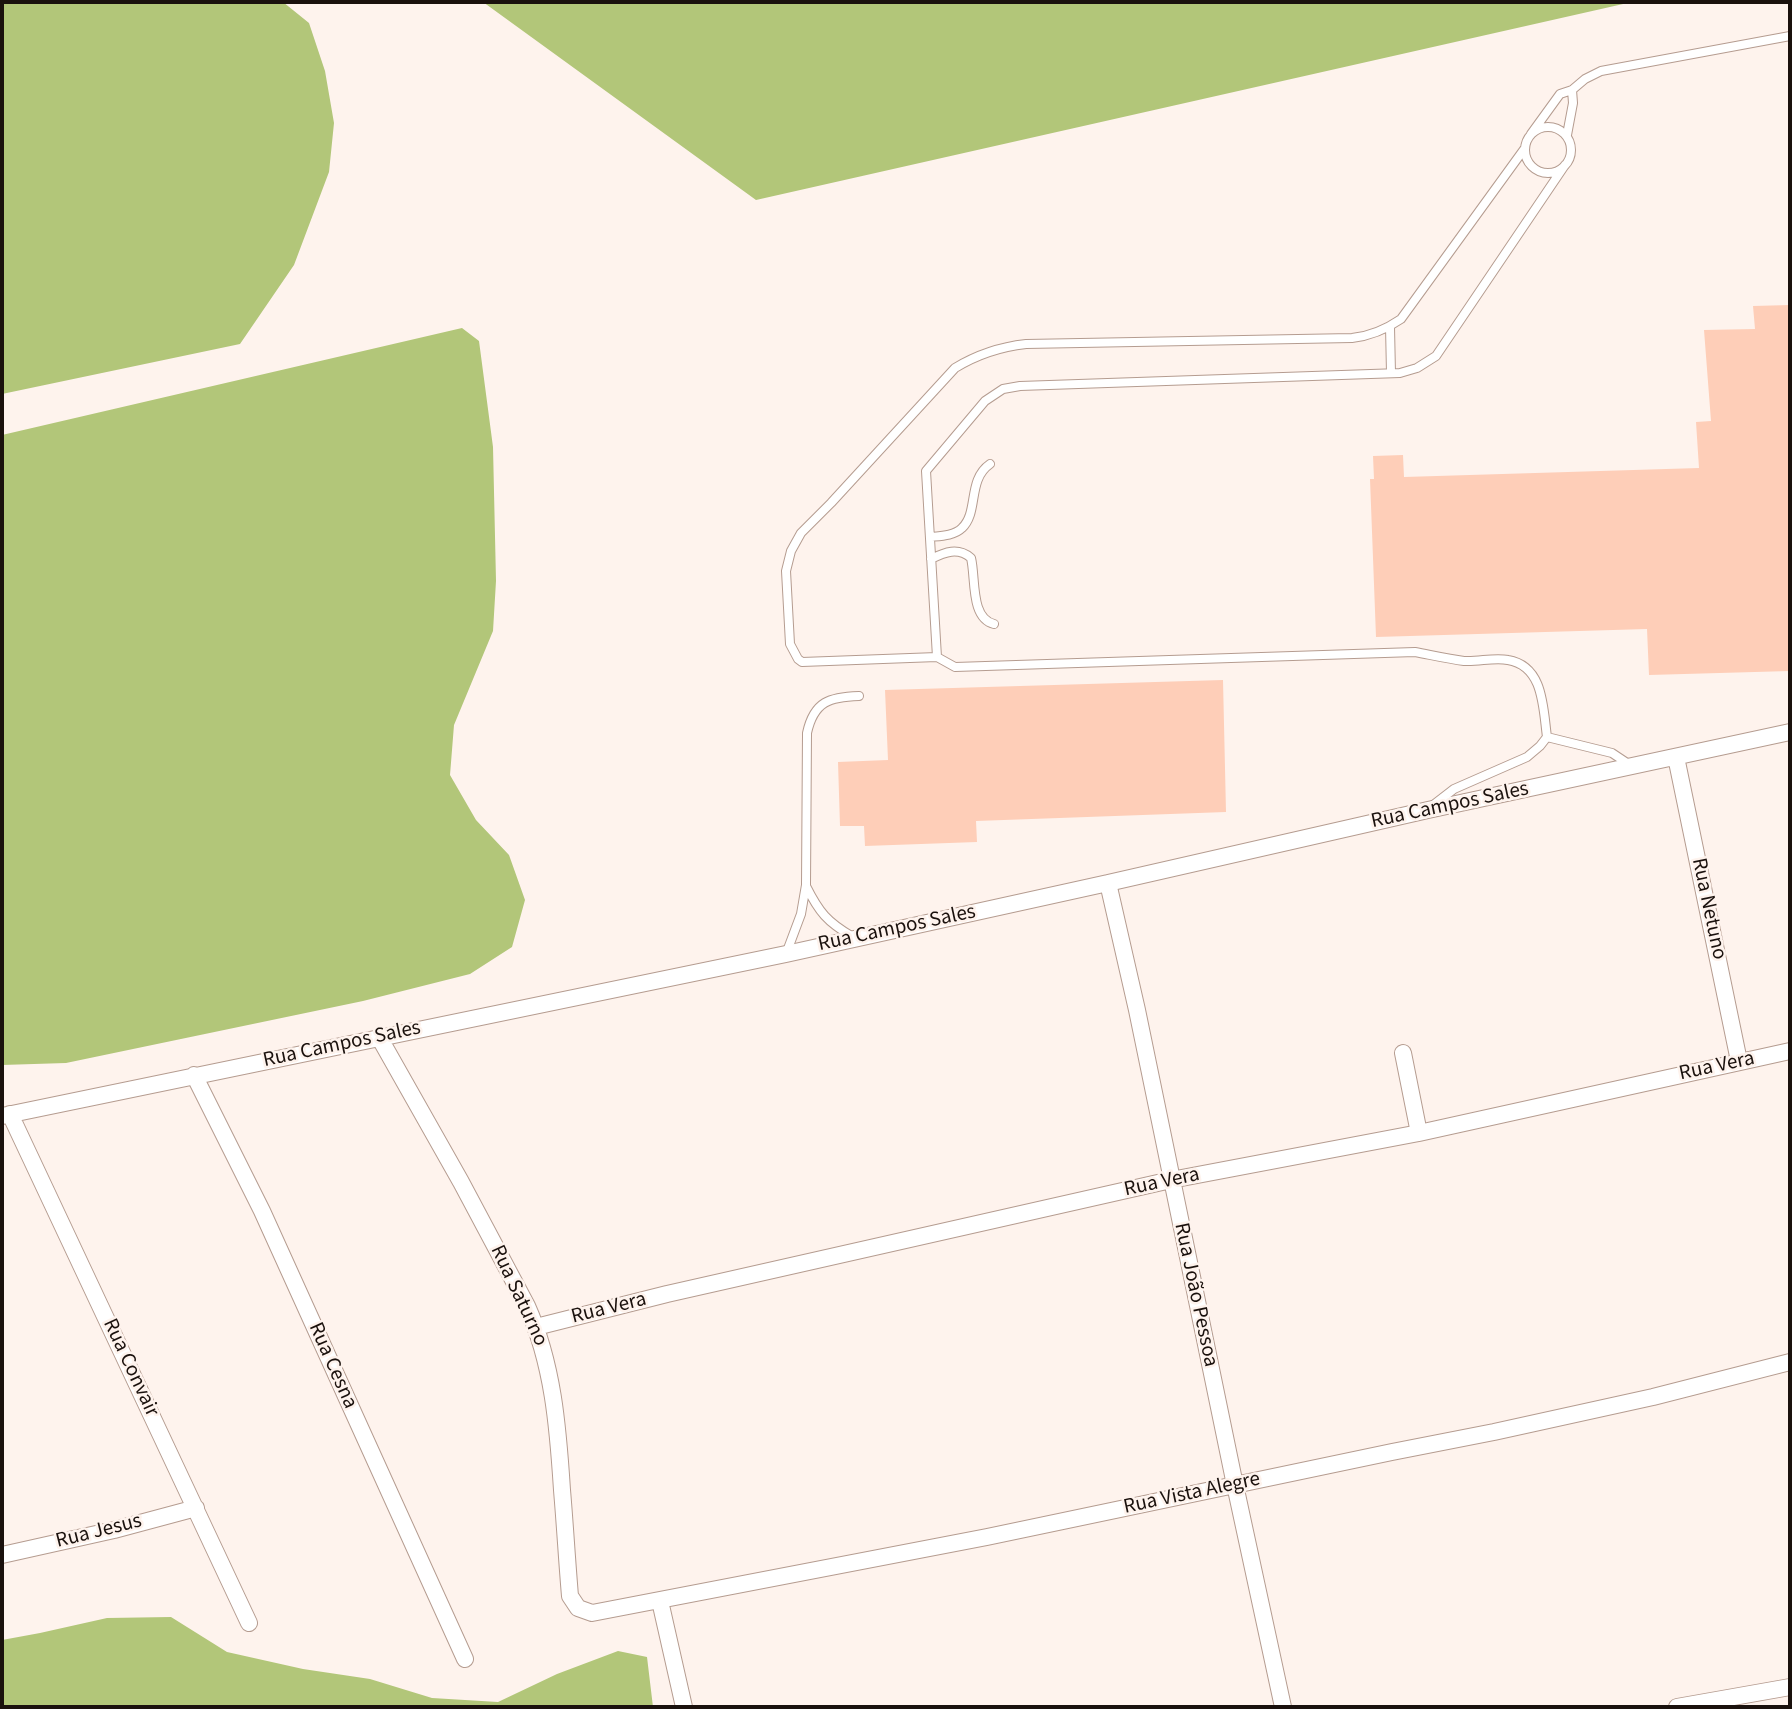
<!DOCTYPE html>
<meta charset="utf-8">
<style>
body{margin:0}
#map{position:relative;width:1792px;height:1709px;overflow:hidden;background:#fef3ed;font-family:"Source Sans 3",sans-serif}
canvas{display:block}
.frame{position:absolute;inset:0;border:4px solid #1a110d;pointer-events:none}
</style>
<div id="map">
<canvas width="1792" height="1709"></canvas>
<div class="frame"></div>
</div>
<script>
const g = document.querySelector('canvas').getContext('2d');
g.lineJoin = 'round';
function paint(path, color) {
  g.fillStyle = color;
  g.fill(path, 'evenodd');
}
function strokePath(path, color, width, dash) {
  g.strokeStyle = color;
  g.lineWidth = width;
  g.lineCap = dash ? 'butt' : 'round';
  g.setLineDash(dash || []);
  g.stroke(path);
}
function drawText(font, color, halo, rows, align = 'center') {
  g.font = font + ' "Source Sans 3",sans-serif';
  g.lineWidth = 5;
  g.setLineDash([]);
  g.textBaseline = 'middle';
  g.strokeStyle = halo;
  g.fillStyle = color;
  for (const [text, x, y, turn = 0] of rows) {
    g.save();
    g.translate(x, y);
    g.rotate((+turn || 0) * Math.PI / 180);
    g.textAlign = isNaN(turn) ? turn : align;
    if (halo) g.strokeText(text, 0, 0);
    g.fillText(text, 0, 0);
    g.restore();
  }
}
paint(new Path2D(`
 M2 2H283L309 23 325 71 334 123 329 172 294 265 240 344 2 394Z
 M483 2H1632L756 200Z
 M462 328 479 341 493 447 496 581 493 631 454 725 450 775 476 820 509 855 525 900 512 947 470 974 363 1001 66 1063 2 1065V435Z
 M171 1617 227 1652 303 1669 370 1679 432 1698 498 1702 557 1674 618 1651 647 1657 653 1707H2V1640L40 1633 107 1618Z`), '#b2c679');
paint(new Path2D(`
 M1790 305V671L1649 675 1647 629 1376 637 1370 479H1374L1373 456 1403 455 1404 477 1699 468 1696 422 1711 421 1704 330 1755 329 1753 306Z
 M1223 680 1226 812 976 821 977 842 865 846 864 826H840L838 762 888 760 885 690Z`), '#feceb8');
const lane = new Path2D(`
 M1525 150a23 23 0 1 1 46 0a23 23 0 1 1-46 0Z
 M1531 134 1560 94 1572 90 1585 79 1601 71 1790 36
 M1567 135 1573 103 1572 90
 M1525 148 1401 319C1385 330 1371 336 1352 338L1026 344C999 347 978 354 955 368L831 503 801 533 791 551 786 571 790 644 798 659 802 662 937 657 955 667 1415 652C1431 655 1448 659 1464 661 1479 662 1494 657 1508 660 1544 666 1543 708 1547 737
 M1390 327 1391 373
 M930 537C940 536 954 536 962 528 979 512 967 480 990 464
 M931 559C945 552 958 547 971 558 976 578 970 618 994 624
 M937 657 926 471 985 401 1003 389 1020 386 1400 373 1417 368 1436 356 1565 165
 M1432 806 1454 789 1527 757 1540 746 1547 737 1612 753 1630 765
 M806 886C819 912 827 922 853 937
 M786 954 801 914 806 885 807 733C814 701 830 697 859 696`);
const street = new Path2D(`
 M1676 757 1739 1061
 M1108 883 1137 1010 1235 1485 1283 1707
 M379 1037 461 1182 527 1306C553 1364 558 1427 562 1490 565 1525 567 1561 570 1596L578 1608 592 1613 987 1537 1392 1452 1494 1432 1653 1397 1790 1362
 M1403 1053 1419 1133
 M194 1075 262 1211 465 1659
 M10 1114 249 1623
 M2 1116 786 954 1108 883 1428 810 1790 732
 M536 1327 667 1294 1171 1180 1419 1133 1790 1051
 M2 1555 114 1530 196 1508
 M660 1601 684 1707
 M1677 1707 1790 1687`);
strokePath(lane, '#b59c90', 10);
strokePath(street, '#b59c90', 18);
strokePath(lane, '#fff', 8);
strokePath(street, '#fff', 16);
drawText('21px', '#1a110d', '#fef3ed', [
 ["Rua Campos Sales",1450,806,-12],
 ["Rua Netuno",1708,909,78],
 ["Rua Campos Sales",897,929,-12],
 ["Rua Campos Sales",342,1045,-12],
 ["Rua Vera",1717,1067,-12],
 ["Rua Vera",1162,1183,-12],
 ["Rua João Pessoa",1195,1295,78],
 ["Rua Saturno",518,1296,65],
 ["Rua Vera",609,1309,-14],
 ["Rua Cesna",332,1366,66],
 ["Rua Convair",130,1368,65],
 ["Rua Vista Alegre",1192,1494,-12],
 ["Rua Jesus",99,1532,-14]
]);
</script>
